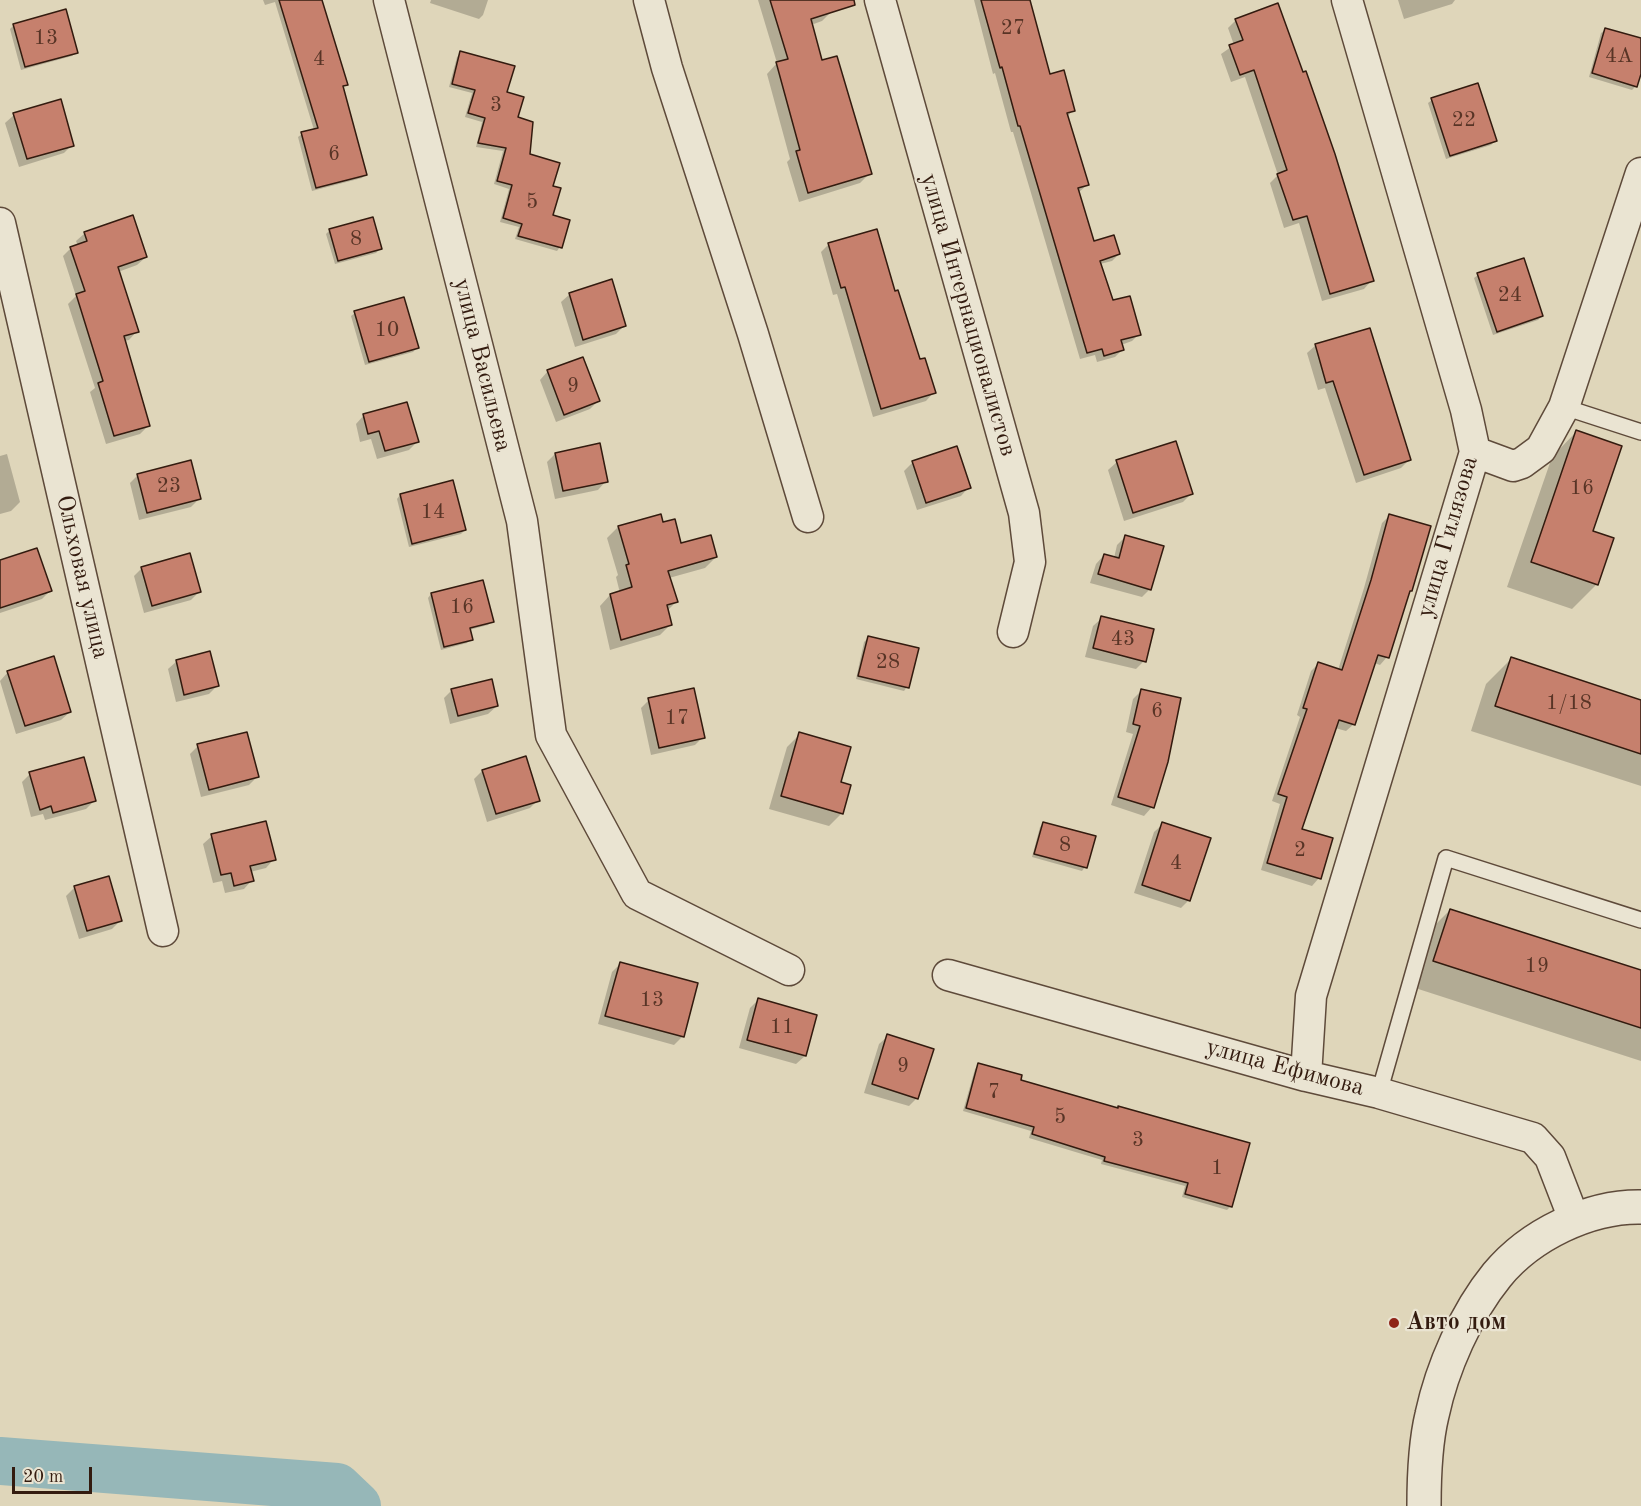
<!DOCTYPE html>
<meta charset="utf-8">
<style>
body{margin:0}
#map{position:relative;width:1641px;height:1506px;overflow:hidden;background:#dfd6ba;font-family:"Old Standard TT",serif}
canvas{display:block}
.scale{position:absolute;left:12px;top:1467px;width:80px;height:27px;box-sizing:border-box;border:3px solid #331b0f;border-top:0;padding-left:8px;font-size:18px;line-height:21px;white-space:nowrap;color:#331b0f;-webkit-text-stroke:4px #eae4d2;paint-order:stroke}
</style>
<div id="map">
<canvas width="1641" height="1506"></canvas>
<div class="scale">20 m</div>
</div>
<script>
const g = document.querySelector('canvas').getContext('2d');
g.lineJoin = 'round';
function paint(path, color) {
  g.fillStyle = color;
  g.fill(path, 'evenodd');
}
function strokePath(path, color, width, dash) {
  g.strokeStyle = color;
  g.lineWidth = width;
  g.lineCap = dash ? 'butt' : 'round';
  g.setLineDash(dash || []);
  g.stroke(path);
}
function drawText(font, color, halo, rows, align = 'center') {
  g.font = font + ' "Old Standard TT",serif';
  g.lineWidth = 4.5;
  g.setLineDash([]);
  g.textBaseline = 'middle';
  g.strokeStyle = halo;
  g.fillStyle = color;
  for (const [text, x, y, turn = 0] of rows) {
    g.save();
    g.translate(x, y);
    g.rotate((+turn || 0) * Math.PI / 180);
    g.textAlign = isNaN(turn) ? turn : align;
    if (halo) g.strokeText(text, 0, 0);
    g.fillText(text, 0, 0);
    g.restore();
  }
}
paint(new Path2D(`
 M263 0H320L346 85 342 88 366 174 362 178 312 191 298 137 302 134 314 130 275 2 265 5Z
 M431 0H488L483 15 479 19 430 3Z
 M758 0H828L832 11 822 21 811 25 821 62 870 173 860 183 799 202 787 162 790 159 767 74 777 63Z
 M974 0H1028L1049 76 1073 110 1067 117 1087 185 1078 193 1093 243 1119 254 1112 261 1100 264 1112 302 1139 334 1132 341 1121 345 1122 350 1115 357 1097 362 1095 355 1080 359 1013 132H1011L995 73 993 74Z
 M1398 0H1455L1452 4 1404 19Z
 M1236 20 1372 280 1364 289 1322 301 1299 223 1284 228 1270 183 1278 175 1245 77 1231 82 1221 54 1234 45 1228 28Z
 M14 25 76 53 72 56 21 70 10 29Z
 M1605 30 1641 40V68L1636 86 1632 90 1589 77 1601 33Z
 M461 53 506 93 529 155 551 187 552 216 560 247 557 251 515 239 519 227 500 222 509 189 494 184 503 151 476 147 482 122 465 117 472 93 449 87 457 57Z
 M1432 100 1495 141 1491 145 1446 159 1428 103Z
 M14 115 72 145 64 153 19 167 5 123Z
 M330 230 380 249 376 253 335 264 326 234Z
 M85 233 146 257 137 265 118 272 137 331 129 340 124 341 149 425 140 434 106 444 90 392 95 388 68 304 76 296 63 256 71 248 78 246 76 241Z
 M829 244 894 293 919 361 934 392 926 401 873 417 837 294 833 295 821 252Z
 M1478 275 1542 316 1538 320 1493 335 1474 278Z
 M570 294 624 326 616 334 575 347 561 302Z
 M355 313 417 348 413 352 365 365 351 316Z
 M1316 345 1409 460 1401 468 1356 483 1325 388 1318 390 1307 353Z
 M548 371 598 401 590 409 556 422 540 380Z
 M364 415 417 442 409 450 377 459 371 439 360 442 356 424Z
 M1576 432 1597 584 1572 609 1507 587 1552 457Z
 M7 454 20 502 11 511 0 514V456Z
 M555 454 606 481 598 490 555 499 547 462Z
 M913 462 969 487 961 496 917 510 904 471Z
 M1117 462 1191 494 1183 502 1124 521 1108 470Z
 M138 475 199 499 191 507 139 520 130 483Z
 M400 495 465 530 461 534 409 547 397 499Z
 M660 516 662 524 680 545 716 557 705 568 669 578 676 602 667 611 671 624 660 635 610 650 600 606 610 595 620 593 616 577 618 575 607 538 618 527Z
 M1389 516 1411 591 1407 595 1387 657 1380 665 1374 663 1354 724 1346 731 1335 728 1300 830 1319 878 1312 886 1261 870 1280 804 1272 801 1300 717 1297 715 1311 671 1318 664 1338 670 1364 588 1382 523Z
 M1125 537 1150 589 1142 597 1090 583 1096 564 1104 555 1114 558 1117 545Z
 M0 562 50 591 42 599 0 613Z
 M142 568 199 592 191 600 144 613 134 576Z
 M431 594 492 621 488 625 469 630 471 639 467 643 441 650 428 598Z
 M1102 618 1144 661 1136 669 1085 657 1093 626Z
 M868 638 907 687 904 691 856 679 864 642Z
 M1511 659 1641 701V786L1471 731 1486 684Z
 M177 661 217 686 209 694 176 702 168 669Z
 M8 672 70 712 61 720 16 734 0 681Z
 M452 690 497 706 488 714 450 724 444 698Z
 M1142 690 1152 807 1144 816 1111 805 1133 734 1126 732 1133 699Z
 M649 700 703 737 695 745 651 755 641 708Z
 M800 734 839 783 842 813 829 826 769 809 787 747Z
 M198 746 257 777 249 785 201 797 190 754Z
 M482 771 538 800 530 808 487 822 474 779Z
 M30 774 95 800 86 809 45 820 43 814 31 817 22 782Z
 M1044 823 1085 867 1082 871 1032 857 1040 827Z
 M1163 824 1189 900 1181 908 1134 893 1154 832Z
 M212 836 274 859 266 868 250 872 252 880 244 889 225 893 222 881 213 883 203 844Z
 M75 887 120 921 112 929 79 939 66 896Z
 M1450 910 1641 971V1061L1409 986 1425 935Z
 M620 964 696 984 682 1037 674 1045 598 1024 612 972Z
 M758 1000 815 1016 805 1056 796 1064 739 1048 750 1008Z
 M888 1036 917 1098 909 1106 864 1093 879 1044Z
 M979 1065 1019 1081 1117 1109 1119 1107 1231 1206 1227 1210 1182 1197 1185 1186 1101 1164 1102 1160 1029 1138 1031 1131 963 1111 975 1069Z`), '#0003');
strokePath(new Path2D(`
 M0 1461 337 1487 357 1506`), '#96b7b8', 48);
const building = new Path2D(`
 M279 0H322L348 85 343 86 367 175 316 188 301 132 318 128Z
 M770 0H854L855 5 811 19 822 60 837 56 872 174 808 193 796 151 800 150 776 62 788 59Z
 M981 0H1030L1050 74 1064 70 1075 111 1067 113 1089 185 1078 188 1094 241 1114 235 1120 254 1100 261 1113 300 1130 296 1141 335 1121 340 1124 350 1104 356 1102 349 1087 353 1020 126H1018L1002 67 1000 68Z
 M1278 3 1303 72 1306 71 1335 154 1374 281 1330 294 1307 216 1293 220 1277 174 1287 170 1254 70 1240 75 1229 45 1243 40 1235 19Z
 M66 9 78 53 25 67 13 24Z
 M1605 28 1641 38V74L1637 87 1592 73Z
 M460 51 515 66 507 92 524 97 518 117 533 122 530 154 560 163 553 186 561 188 553 215 570 220 562 248 518 236 522 224 503 218 512 185 497 181 506 148 478 143 485 118 468 113 475 90 452 84Z
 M1478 83 1497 141 1450 156 1431 98Z
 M61 99 74 146 27 159 13 113Z
 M133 215 147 257 118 267 139 332 124 336 150 426 114 436 98 383 103 381 76 294 85 291 70 247 87 241 84 232Z
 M373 217 382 249 338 261 329 229Z
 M877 229 895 291 898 290 920 359 925 358 936 393 881 409 845 287 841 288 828 243Z
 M1524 258 1543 316 1497 332 1477 273Z
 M612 279 626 326 583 340 569 293Z
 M404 297 419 348 369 362 354 311Z
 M1370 328 1411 460 1364 475 1333 381 1326 383 1315 344Z
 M583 357 600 401 564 415 547 370Z
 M407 402 419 442 385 451 379 431 368 434 363 414Z
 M1576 430 1622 446 1593 531 1614 538 1598 585 1531 562Z
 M1176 441 1193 494 1133 513 1116 460Z
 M600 443 608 482 563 491 555 453Z
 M957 446 971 488 926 503 912 461Z
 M191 460 201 499 147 513 137 474Z
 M453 480 466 530 412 544 400 494Z
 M661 514 663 522 675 519 681 543 711 535 717 557 668 571 678 602 667 605 672 625 621 640 610 594 632 587 626 565 629 564 618 526Z
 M1389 514 1431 526 1412 591H1410L1389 658 1378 655 1355 725 1339 720 1302 829 1333 838 1321 879 1267 863 1287 797 1278 794 1307 709 1303 708 1318 662 1342 670 1371 580Z
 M1125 535 1164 546 1151 590 1098 574 1104 554 1119 558Z
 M37 548 52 591 0 608V560Z
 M190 553 201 592 152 606 141 567Z
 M483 580 494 622 470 628 473 640 444 647 431 593Z
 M1101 616 1154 629 1146 662 1093 648Z
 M868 636 919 648 909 688 858 676Z
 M210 651 219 686 184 695 176 660Z
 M54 656 71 712 25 726 7 671Z
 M1511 657 1641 700V754L1495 706Z
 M492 679 498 706 458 716 451 689Z
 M694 688 705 738 659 748 648 698Z
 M1141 689 1181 698 1168 762 1154 808 1118 797 1140 726 1133 724Z
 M247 732 259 777 209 790 197 744Z
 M799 732 851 747 841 782 851 785 843 814 781 796Z
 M526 756 540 801 496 814 482 770Z
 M84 757 96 801 53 813 51 806 40 810 29 772Z
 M266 821 276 860 250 866 254 881 234 886 231 873 221 875 211 834Z
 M1043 822 1096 836 1087 868 1034 854Z
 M1162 822 1211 838 1190 901 1142 885Z
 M109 876 122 921 87 931 74 886Z
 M1450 909 1641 970V1028L1433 961Z
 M620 962 698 983 684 1037 605 1016Z
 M758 998 817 1015 806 1056 747 1040Z
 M887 1034 934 1049 918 1099 872 1084Z
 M978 1063 1022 1075 1021 1080 1118 1108V1106L1250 1143 1232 1207 1185 1194 1188 1183 1104 1161 1105 1157 1032 1134 1034 1127 966 1108Z`);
paint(building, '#c6806d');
strokePath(building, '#331b0f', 1.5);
const service = new Path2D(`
 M1564 407 1641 432
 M1379 1093 1446 858 1641 920`);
const minor = new Path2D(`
 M389 0 522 521 551 735 637 894 789 970
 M649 0 667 68 753 334 808 517
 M880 0 1024 513 1030 562 1013 632
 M0 223 163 931
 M1475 452 1513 466 1522 463 1541 449 1564 407 1641 173
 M948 975 1306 1076 1379 1093 1533 1138 1550 1157 1574 1219
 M1306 1076 1311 996 1475 452 1466 410 1347 0`);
const tertiary = new Path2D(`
 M1424 1506C1424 1476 1425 1444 1432 1415 1442 1368 1466 1313 1497 1275 1530 1235 1589 1206 1641 1207`);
strokePath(service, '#5e4a3a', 18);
strokePath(minor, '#5e4a3a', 33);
strokePath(tertiary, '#5e4a3a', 36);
strokePath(service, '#eae4d2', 15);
strokePath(minor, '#eae4d2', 30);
strokePath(tertiary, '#eae4d2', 33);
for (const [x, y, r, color] of [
 [1394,1323,6,"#8f2418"]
]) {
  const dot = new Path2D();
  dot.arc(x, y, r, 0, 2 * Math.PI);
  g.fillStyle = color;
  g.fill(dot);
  strokePath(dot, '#eae4d2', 2);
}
drawText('21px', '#583426', null, [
 ["27",1013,28],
 ["13",46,38],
 ["4А",1619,56],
 ["4",319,59],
 ["3",496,105],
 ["22",1464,120],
 ["6",334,154],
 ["5",532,202],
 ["8",356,239],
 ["24",1510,295],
 ["10",387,330],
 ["9",573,386],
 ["23",169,486],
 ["16",1582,488],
 ["14",433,512],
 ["16",462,607],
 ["43",1123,639],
 ["28",888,662],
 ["1/18",1569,703],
 ["6",1157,711],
 ["17",677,718],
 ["8",1065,845],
 ["2",1300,850],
 ["4",1176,863],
 ["19",1537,966],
 ["13",652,1000],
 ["11",782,1027],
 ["9",903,1066],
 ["7",994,1092],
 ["5",1060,1117],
 ["3",1138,1140],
 ["1",1217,1168]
]);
drawText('24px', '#331b0f', '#eae4d2', [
 ["улица Интернационалистов",968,315,74],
 ["улица Васильева",482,365,76],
 ["улица Гилязова",1448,537,-74],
 ["Ольховая улица",82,577,77],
 ["улица Ефимова",1285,1068,15]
]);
drawText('bold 24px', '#331b0f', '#eae4d2', [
 ["Авто дом",1406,1323]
], 'left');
</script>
